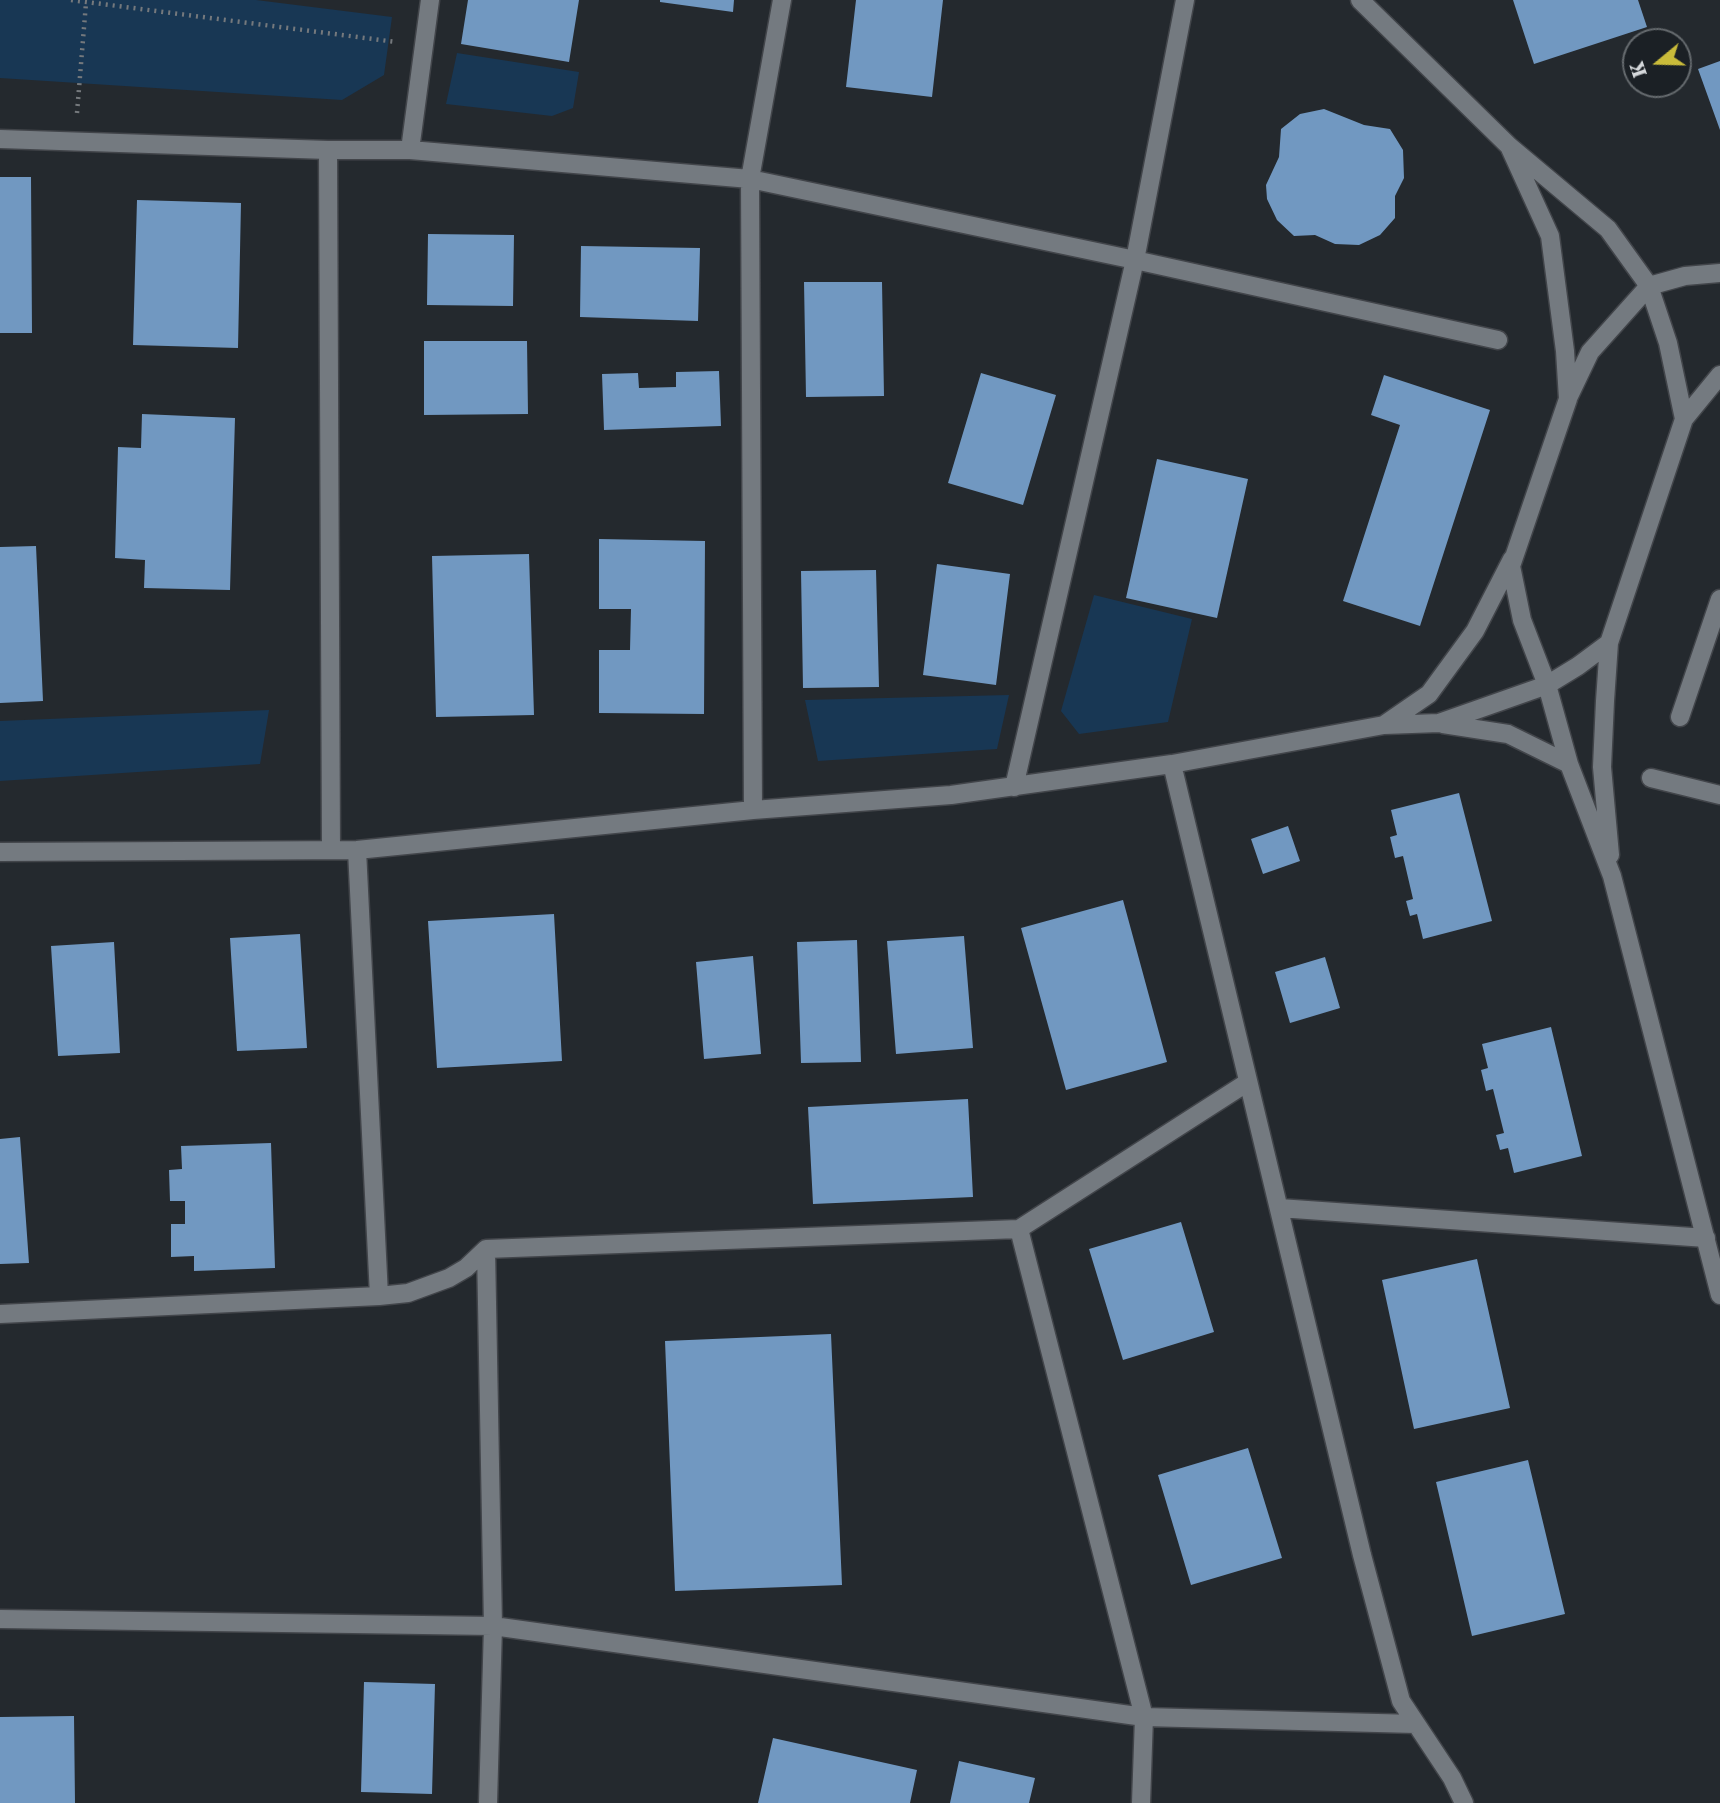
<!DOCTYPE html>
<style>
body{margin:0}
#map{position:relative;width:1720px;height:1803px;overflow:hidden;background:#24292e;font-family:"Roboto Serif",serif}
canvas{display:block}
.north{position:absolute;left:1622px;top:28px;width:70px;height:70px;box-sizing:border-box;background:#1b2025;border:2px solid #656a6e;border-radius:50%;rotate:251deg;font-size:19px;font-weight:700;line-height:28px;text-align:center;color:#d5d8db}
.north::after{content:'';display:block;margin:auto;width:24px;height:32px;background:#c9bb3a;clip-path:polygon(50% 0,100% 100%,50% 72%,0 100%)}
</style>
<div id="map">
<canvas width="1720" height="1803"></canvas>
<div class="north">K</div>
</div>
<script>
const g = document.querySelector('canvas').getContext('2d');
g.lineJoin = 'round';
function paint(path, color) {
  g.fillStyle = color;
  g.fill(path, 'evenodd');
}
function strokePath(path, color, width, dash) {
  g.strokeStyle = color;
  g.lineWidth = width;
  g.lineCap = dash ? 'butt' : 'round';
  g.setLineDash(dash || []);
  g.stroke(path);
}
paint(new Path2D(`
 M0 0H256L392 17 384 75 342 100 0 78Z
 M457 53 579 72 573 108 552 116 446 104Z
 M1094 595 1192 619 1168 722 1079 734 1061 711Z
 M1009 695 997 749 818 761 805 700Z
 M269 710 260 764 0 781V721Z`), '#183754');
paint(new Path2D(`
 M468 0H579L569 62 461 44Z
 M660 0H734L733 12 660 2Z
 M856 0H943L932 97 846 87Z
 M1513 0H1638L1647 27 1534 64Z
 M1720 61V130L1698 69Z
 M1324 109 1364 125 1390 129 1403 150 1404 178 1395 196V218L1380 235 1359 245 1335 244 1315 235 1294 236 1277 220 1267 199 1266 185 1279 157 1281 129 1300 114Z
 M0 177H31L32 333H0Z
 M137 200 241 203 238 348 133 345Z
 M428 234 514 235 513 306 427 305Z
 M581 246 700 248 698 321 580 317Z
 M804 282H882L884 396 806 397Z
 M424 341H527L528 414 424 415Z
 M719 371 721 426 604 430 602 374 638 373 639 388 676 387V372Z
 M981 373 1056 395 1023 505 948 483Z
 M1384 375 1490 410 1420 626 1343 601 1400 425 1371 415Z
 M142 414 235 418 230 590 144 588 145 560 115 558 118 447 141 448Z
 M1157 459 1248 479 1217 618 1126 598Z
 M599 539 705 541 704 714 599 713V650H630L631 609H599Z
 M36 546 43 701 0 703V547Z
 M529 554 534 715 436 717 432 556Z
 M937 564 1010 574 996 685 923 675Z
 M876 570 879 687 803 688 801 571Z
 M1459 793 1492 921 1423 939 1417 914 1410 916 1406 901 1413 899 1403 856 1395 858 1390 837 1397 835 1391 810Z
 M1288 826 1300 861 1263 874 1251 839Z
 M1123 900 1167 1062 1066 1090 1021 928Z
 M554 914 562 1061 437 1068 428 921Z
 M300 934 307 1048 237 1051 230 938Z
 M964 936 973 1048 896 1054 887 941Z
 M857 940 861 1062 801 1063 797 942Z
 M114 942 120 1053 58 1056 51 946Z
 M753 956 761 1054 704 1059 696 962Z
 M1325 957 1340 1008 1290 1023 1275 972Z
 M1551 1027 1582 1156 1514 1173 1508 1148 1500 1150 1496 1135 1504 1133 1493 1089 1486 1091 1481 1070 1488 1068 1482 1044Z
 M968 1099 973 1197 813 1204 808 1107Z
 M20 1137 29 1263 0 1264V1139Z
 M271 1143 275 1268 194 1271V1256L171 1257V1224H185V1201H170L169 1170 182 1169 181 1146Z
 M1181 1222 1214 1332 1123 1360 1089 1249Z
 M1477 1259 1510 1408 1414 1429 1382 1280Z
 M831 1334 842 1585 675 1591 665 1341Z
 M1248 1448 1282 1558 1191 1585 1158 1475Z
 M1528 1460 1565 1614 1472 1636 1436 1482Z
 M364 1682 435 1684 432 1794 361 1792Z
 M74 1716 75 1803H0V1717Z
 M773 1738 917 1770 910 1803H758Z
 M959 1761 1035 1778 1029 1803H950Z`), '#7198c1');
const service = new Path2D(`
 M1680 717 1720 599`);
const minor = new Path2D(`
 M1360 0 1509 146 1608 229 1649 286 1668 343 1684 419
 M0 139 328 150H410L750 179 1135 260 1498 340
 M1509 146 1550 236 1565 351 1568 399 1511 566 1522 620 1547 685 1578 666 1609 643
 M328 150 331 850
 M410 150 430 0
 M1569 396 1590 352 1649 286 1685 276 1720 273
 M1443 724 1508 734 1569 764
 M1384 725 1429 694 1475 631 1512 559
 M1172 764 1362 1555 1401 1701 1452 1778 1464 1803
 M1651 778 1720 795
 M1014 787 1135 260 1185 0
 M753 810 750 179 782 0
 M357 850 379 1296
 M0 852 357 850 753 810 951 795 1172 764 1384 725 1439 723 1547 685 1569 764 1612 876 1720 1295
 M1610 855 1602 767 1605 701 1609 643 1684 419 1720 375
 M1279 1208 1706 1238
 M1019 1229 1144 1717 1141 1803
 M486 1249 493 1626 488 1803
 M0 1314 379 1296 408 1293 449 1278 466 1268 486 1249 1019 1229 1248 1082
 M0 1619 493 1626 1144 1717 1416 1724`);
strokePath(service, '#42454a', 21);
strokePath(minor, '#42454a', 21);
strokePath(new Path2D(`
 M71 0 396 42
 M77 113 86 3`), '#75797d', 4.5, [2, 5]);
strokePath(service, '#747a80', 18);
strokePath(minor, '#747a80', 18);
</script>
